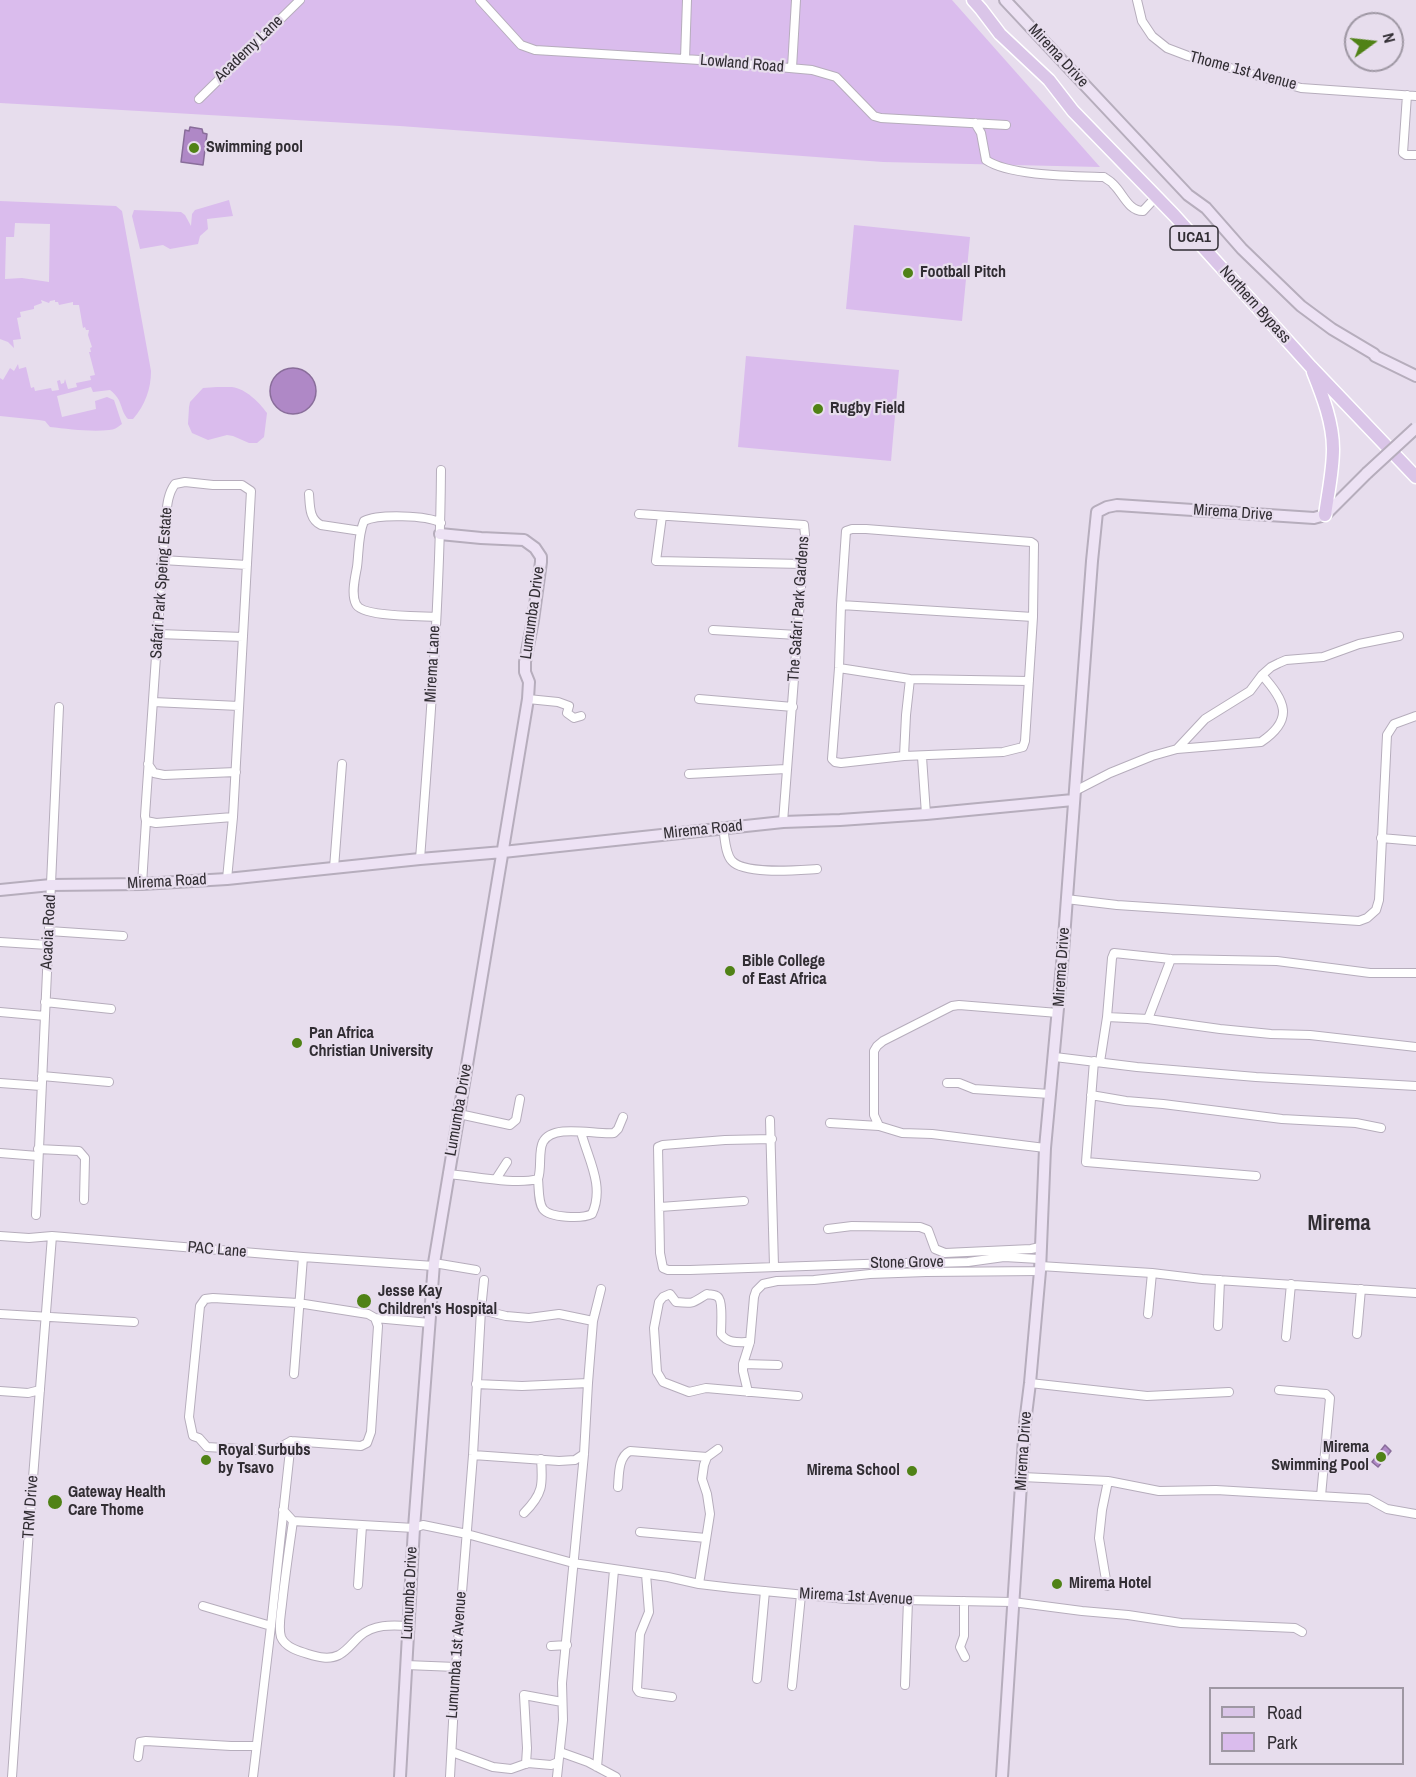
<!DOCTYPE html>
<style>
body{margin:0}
#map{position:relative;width:1416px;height:1777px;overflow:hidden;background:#e7dded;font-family:"Archivo Narrow",sans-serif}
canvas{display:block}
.legend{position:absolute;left:1209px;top:1687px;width:195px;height:78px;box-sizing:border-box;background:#e7dded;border:2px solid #9e97a3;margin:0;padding:8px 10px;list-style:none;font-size:18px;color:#312d33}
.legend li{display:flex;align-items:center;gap:12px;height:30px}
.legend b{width:30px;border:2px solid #9e97a3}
.north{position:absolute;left:1344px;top:12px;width:60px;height:60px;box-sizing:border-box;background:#e7dded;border:2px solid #9e97a3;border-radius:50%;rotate:75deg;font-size:16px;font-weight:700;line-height:24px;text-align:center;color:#312d33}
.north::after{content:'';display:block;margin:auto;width:21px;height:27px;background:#508216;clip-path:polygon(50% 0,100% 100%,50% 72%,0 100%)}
</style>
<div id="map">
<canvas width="1416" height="1777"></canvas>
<ul class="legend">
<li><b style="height:8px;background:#dac5e8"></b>Road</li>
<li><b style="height:16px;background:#dabced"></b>Park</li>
</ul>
<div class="north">N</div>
</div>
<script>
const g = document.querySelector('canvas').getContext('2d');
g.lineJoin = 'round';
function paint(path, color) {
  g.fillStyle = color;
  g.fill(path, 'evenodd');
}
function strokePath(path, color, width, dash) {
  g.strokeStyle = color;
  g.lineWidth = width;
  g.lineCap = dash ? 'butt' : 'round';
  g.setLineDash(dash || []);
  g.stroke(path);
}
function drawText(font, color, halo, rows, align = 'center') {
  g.font = font + ' "Archivo Narrow",sans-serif';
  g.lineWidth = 4.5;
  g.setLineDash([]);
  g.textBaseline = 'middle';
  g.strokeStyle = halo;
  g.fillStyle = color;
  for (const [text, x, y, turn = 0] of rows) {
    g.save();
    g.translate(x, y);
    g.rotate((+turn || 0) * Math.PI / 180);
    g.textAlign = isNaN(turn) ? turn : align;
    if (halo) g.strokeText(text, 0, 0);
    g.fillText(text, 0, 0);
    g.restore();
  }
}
paint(new Path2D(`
 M0 0H952L1100 167 883 162 400 126 0 103Z
 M229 200 233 216 207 219 208 229 200 236 198 244 170 249 163 245 140 249 132 216 134 210 181 212 185 215 191 226 192 214 195 210Z
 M0 201 116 206 122 211 151 371C151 389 145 405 133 419H128C119 409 124 401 110 390L93 392 91 387 57 396 62 417 96 409 95 401 107 397 114 400 122 424C118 427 114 430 109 430 91 432 68 429 50 427L45 421 39 420 0 416V378L3 380 10 368 14 371 18 364 19 369 26 367 31 388 34 387 35 391 51 388 52 391 59 390 57 381 60 380 61 384 64 383 65 379 68 389 77 387 76 383 91 380 90 376 95 375 89 352H91L90 348 92 347 88 335 89 330H86L85 327 83 328 79 305H73V302L59 305 58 302H55V300L50 301 49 303 41 300 42 303 34 306V309L20 312 21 317 17 318 21 339 13 340 14 348 8 342 0 339ZM15 223 50 224 49 282 22 278 5 279 6 237H14Z
 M854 225 970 237 962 321 846 309Z
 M746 356 899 370 891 461 738 447Z
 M217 387C222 387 227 387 232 387 246 389 259 402 267 413L264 437 257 443H249L233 436 227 435 208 440 192 433 188 424 189 407 190 402 203 388Z`), '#dabced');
const water = new Path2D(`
 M190 127 202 129 203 133 207 134 203 165 181 162 185 130 189 131Z
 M270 391a23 23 0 1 1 46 0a23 23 0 1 1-46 0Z
 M1385 1445 1391 1451 1378 1467 1372 1462Z`);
paint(water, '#af88c6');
strokePath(water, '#896d9a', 1.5);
const street = new Path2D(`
 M480 0 521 45 535 50 700 60 812 70 836 77 874 116 881 118 1006 125
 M1137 0 1142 21 1152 36 1167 48 1188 56 1301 88 1416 96
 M685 59 687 0
 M792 68 796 0
 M1407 95 1403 153 1406 155H1416
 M199 99 300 0
 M975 123 981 133 986 160C1009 176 1074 176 1104 177 1105 178 1112 182 1113 184 1123 193 1128 211 1143 211L1156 197
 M309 494C310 506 309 519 321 525L361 531
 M639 514 804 525 805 535 783 822
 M662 516 656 561 803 564
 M162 560 247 565
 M841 605 1033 617 1034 544 1031 542 866 529H852L846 531 841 605 839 668 832 759 835 762 841 763 904 756 1003 752 1023 747 1025 741 1033 617
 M436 617C421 616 361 617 356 604 351 594 355 578 357 567 359 552 358 535 364 521 378 514 427 515 441 523
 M713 630 797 635
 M158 634 243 637
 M839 668 910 679 1029 681
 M528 699 558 702 569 706 567 713 574 718 581 716
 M699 699 793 707
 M153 702 239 706
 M1177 749 1261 742C1295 719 1285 701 1262 675
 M904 756 906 715 910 679
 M922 757 926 814
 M148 764 154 773 164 775 236 772
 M689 774 786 769
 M1075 791 1110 773 1152 756 1177 749 1205 719 1250 691 1262 675 1271 667 1279 663 1286 660 1323 657 1359 644 1399 636
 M146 821 156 823 233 817
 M723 828C725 837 725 854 732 861 745 875 798 870 817 869
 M1381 838 1416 841
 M420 859C430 729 440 599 441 470
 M334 868 342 764
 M142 884 146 821 145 816 165 526C167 512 166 496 175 484L185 482 213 485H242L251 491 233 817 227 879
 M1066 899 1117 905 1359 921 1367 918 1376 910 1379 900 1387 735 1394 724 1416 716
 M49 931 123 936
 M0 942 48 945
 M45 1002 111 1009
 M0 1012 45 1016
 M1107 1017 1112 958 1114 953 1171 959 1277 961 1370 973H1416
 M1148 1019 1171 959
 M1055 1057 1137 1067 1256 1077 1416 1086
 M1094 1061 1086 1162 1256 1176
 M1100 1062 1107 1017 1148 1019 1220 1029 1271 1034 1310 1035 1416 1047
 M42 1076 109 1082
 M0 1083 41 1086
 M947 1083H959L974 1089 1050 1094
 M1091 1095 1126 1101 1163 1104 1282 1119 1356 1123 1381 1128
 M459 1114 510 1125 516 1120 520 1099
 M770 1120 774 1266
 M830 1123 879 1126
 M772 1139 725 1140 663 1145 658 1147 660 1253 663 1268 668 1270H690L893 1263H934L968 1262 1004 1257 1039 1259
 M1045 1148 932 1134 902 1133 879 1126 874 1115V1051L877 1046 883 1041 952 1006 959 1005 1058 1013
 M38 1149 79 1151 85 1158 84 1200
 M0 1153 38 1156
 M448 1174C473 1176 515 1185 538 1179 542 1168 538 1151 543 1142 553 1123 595 1135 614 1133L618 1129 623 1117
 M496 1179 507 1162
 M538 1179C539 1188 538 1202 543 1209 550 1218 582 1219 592 1214 605 1186 588 1159 581 1132
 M660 1207 744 1201
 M36 1215 59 707
 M828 1229 852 1226 920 1227 928 1230 935 1249 945 1253 1031 1249 1040 1247
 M0 1236 29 1238 52 1236 303 1257 434 1266
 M434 1263 476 1270
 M1040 1266 1152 1273 1202 1279 1416 1293
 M213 1298 298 1303 368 1314 375 1318 378 1326 371 1432 367 1443 361 1446 291 1441 273 1451 207 1447 199 1438 193 1436 189 1417 200 1306 205 1299Z
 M481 1310 506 1316 529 1318 559 1314 593 1321
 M0 1314 134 1322
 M1148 1314 1152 1273
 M375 1318 430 1323
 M1218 1326 1220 1280
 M1357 1334 1361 1289
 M1286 1337 1291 1284
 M750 1342C739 1342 728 1344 721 1334 721 1327 723 1301 718 1297 715 1294 710 1295 707 1294 692 1303 695 1304 676 1302L670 1294 663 1297 659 1302 654 1328 657 1372 663 1382 689 1392 706 1388 798 1396
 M743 1364 778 1365
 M294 1374 303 1257
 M1030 1383 1147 1396 1229 1392
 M476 1384 522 1386 588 1383 593 1321 601 1289
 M1279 1390 1326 1394 1330 1398 1321 1496
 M0 1391 28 1393 40 1390
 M748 1392 743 1371V1364L750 1342 754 1297 756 1291 763 1284 777 1281 814 1280 870 1274 926 1272 1040 1271
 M473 1455 559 1461 575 1460 584 1454
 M1022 1477 1108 1481 1159 1491 1216 1490 1369 1499 1387 1509 1416 1514
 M618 1487C619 1475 618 1457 630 1451L707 1457
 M283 1510 293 1521 414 1528 423 1525 467 1534 573 1563 668 1577 699 1584 733 1588 847 1599 1013 1602 1082 1611 1128 1615 1181 1623 1295 1628 1302 1632
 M524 1513C543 1494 543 1485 541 1459
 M293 1521C289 1549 285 1576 282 1604 281 1614 278 1627 281 1637 285 1647 298 1651 308 1654 318 1657 329 1660 339 1655 348 1650 353 1642 360 1636 374 1624 391 1625 409 1626
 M640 1532 706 1538
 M646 1574 649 1612 640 1634 637 1689 639 1692 643 1693 672 1697
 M699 1584 710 1514 707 1494 702 1479 704 1465 707 1457 718 1449
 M358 1585 362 1526
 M1107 1586 1099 1538 1102 1510 1108 1481
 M964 1601V1636L960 1647 965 1657
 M203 1606 271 1626
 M551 1646 567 1645
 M406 1665 456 1667
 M757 1679 765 1591
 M905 1685 908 1600
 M792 1686 801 1595
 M452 1752 493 1767 511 1769 528 1763 551 1765 558 1762
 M560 1752 588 1762 616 1777
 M138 1757 140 1742 146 1741 231 1746H256
 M526 1764 527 1748 524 1695 562 1702
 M597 1767 614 1570
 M12 1777 29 1529 52 1236
 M253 1777 271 1626 291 1441
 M450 1777 456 1667 473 1455 481 1310 484 1280
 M557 1777 563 1720 562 1683 584 1454 588 1383`);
const secondary = new Path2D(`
 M1005 0 1188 195 1206 208 1242 249 1301 306 1332 329 1374 354 1375 356 1416 376
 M0 890 51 885 142 884 227 879 420 859 503 852 783 822 840 820 926 814 1073 800
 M400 1777 414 1528 434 1263 528 699 529 682 525 672V662L533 620 541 562V557L535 548 524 540 481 538 440 534
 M1002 1777 1025 1423 1030 1383 1040 1271 1045 1148 1062 965 1092 561 1097 512 1107 507 1117 505 1314 518 1325 515 1367 473`);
const primary = new Path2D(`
 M973 0 981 9 1000 34 1049 80 1073 111 1174 215 1311 367 1416 477
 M1313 372C1323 397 1333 423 1333 449 1333 471 1328 493 1325 515`);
strokePath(street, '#b6adbc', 10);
strokePath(secondary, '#b6adbc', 14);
strokePath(primary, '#fff', 15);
strokePath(street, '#fff', 8);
strokePath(secondary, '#ede2f4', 10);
strokePath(primary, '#dac5e8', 12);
const secondaryBridge = new Path2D(`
 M1367 473 1416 428`);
strokePath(secondaryBridge, '#b6adbc', 14, []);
strokePath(secondaryBridge, '#ede2f4', 10);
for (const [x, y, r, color] of [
 [194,148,6,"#508216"],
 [908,273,6,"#508216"],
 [818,409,6,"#508216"],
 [730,971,6,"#508216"],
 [297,1043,6,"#508216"],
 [364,1301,8,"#508216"],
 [1381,1457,6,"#508216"],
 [206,1460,6,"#508216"],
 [912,1471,6,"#508216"],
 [55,1502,8,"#508216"],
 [1057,1584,6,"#508216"]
]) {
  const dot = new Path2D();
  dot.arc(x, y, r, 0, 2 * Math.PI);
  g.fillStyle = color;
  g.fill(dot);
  strokePath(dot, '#e7dded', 2);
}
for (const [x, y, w] of [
 [1194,238,48]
]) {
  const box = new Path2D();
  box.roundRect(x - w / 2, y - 12, w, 24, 4.5);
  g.fillStyle = '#e7dded';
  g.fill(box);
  strokePath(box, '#312d33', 1.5);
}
drawText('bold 15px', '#312d33', null, [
 ["UCA1",1194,238]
]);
drawText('16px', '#312d33', '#e7dded', [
 ["Academy Lane",249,49,-44],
 ["Mirema Drive",1058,56,47],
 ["Lowland Road",742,64,5],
 ["Thome 1st Avenue",1243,71,15],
 ["Northern Bypass",1255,305,48],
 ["Mirema Drive",1233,513,4],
 ["Safari Park Speing Estate",162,583,-86],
 ["The Safari Park Gardens",799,609,-86],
 ["Lumumba Drive",533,613,-82],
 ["Mirema Lane",433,664,-87],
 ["Mirema Road",703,830,-6],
 ["Mirema Road",167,882,-3],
 ["Acacia Road",49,932,-87],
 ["Mirema Drive",1062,967,-86],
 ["Lumumba Drive",459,1110,-80],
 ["PAC Lane",217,1250,5],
 ["Stone Grove",907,1263,-1],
 ["Mirema Drive",1024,1451,-86],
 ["TRM Drive",31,1507,-86],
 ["Lumumba Drive",410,1593,-87],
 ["Mirema 1st Avenue",856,1597,3],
 ["Lumumba 1st Avenue",457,1655,-86]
]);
drawText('bold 16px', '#312d33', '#e7dded', [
 ["Swimming pool",206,148],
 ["Football Pitch",920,273],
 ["Rugby Field",830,409],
 ["Bible College",742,962],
 ["of East Africa",742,980],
 ["Pan Africa",309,1034],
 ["Christian University",309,1052],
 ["Jesse Kay",378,1292],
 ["Children's Hospital",378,1310],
 ["Mirema",1369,1448,"right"],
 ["Swimming Pool",1369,1466,"right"],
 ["Royal Surbubs",218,1451],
 ["by Tsavo",218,1469],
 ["Mirema School",900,1471,"right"],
 ["Gateway Health",68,1493],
 ["Care Thome",68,1511],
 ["Mirema Hotel",1069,1584]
], 'left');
drawText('bold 22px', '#312d33', '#e7dded', [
 ["Mirema",1339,1224]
]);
</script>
